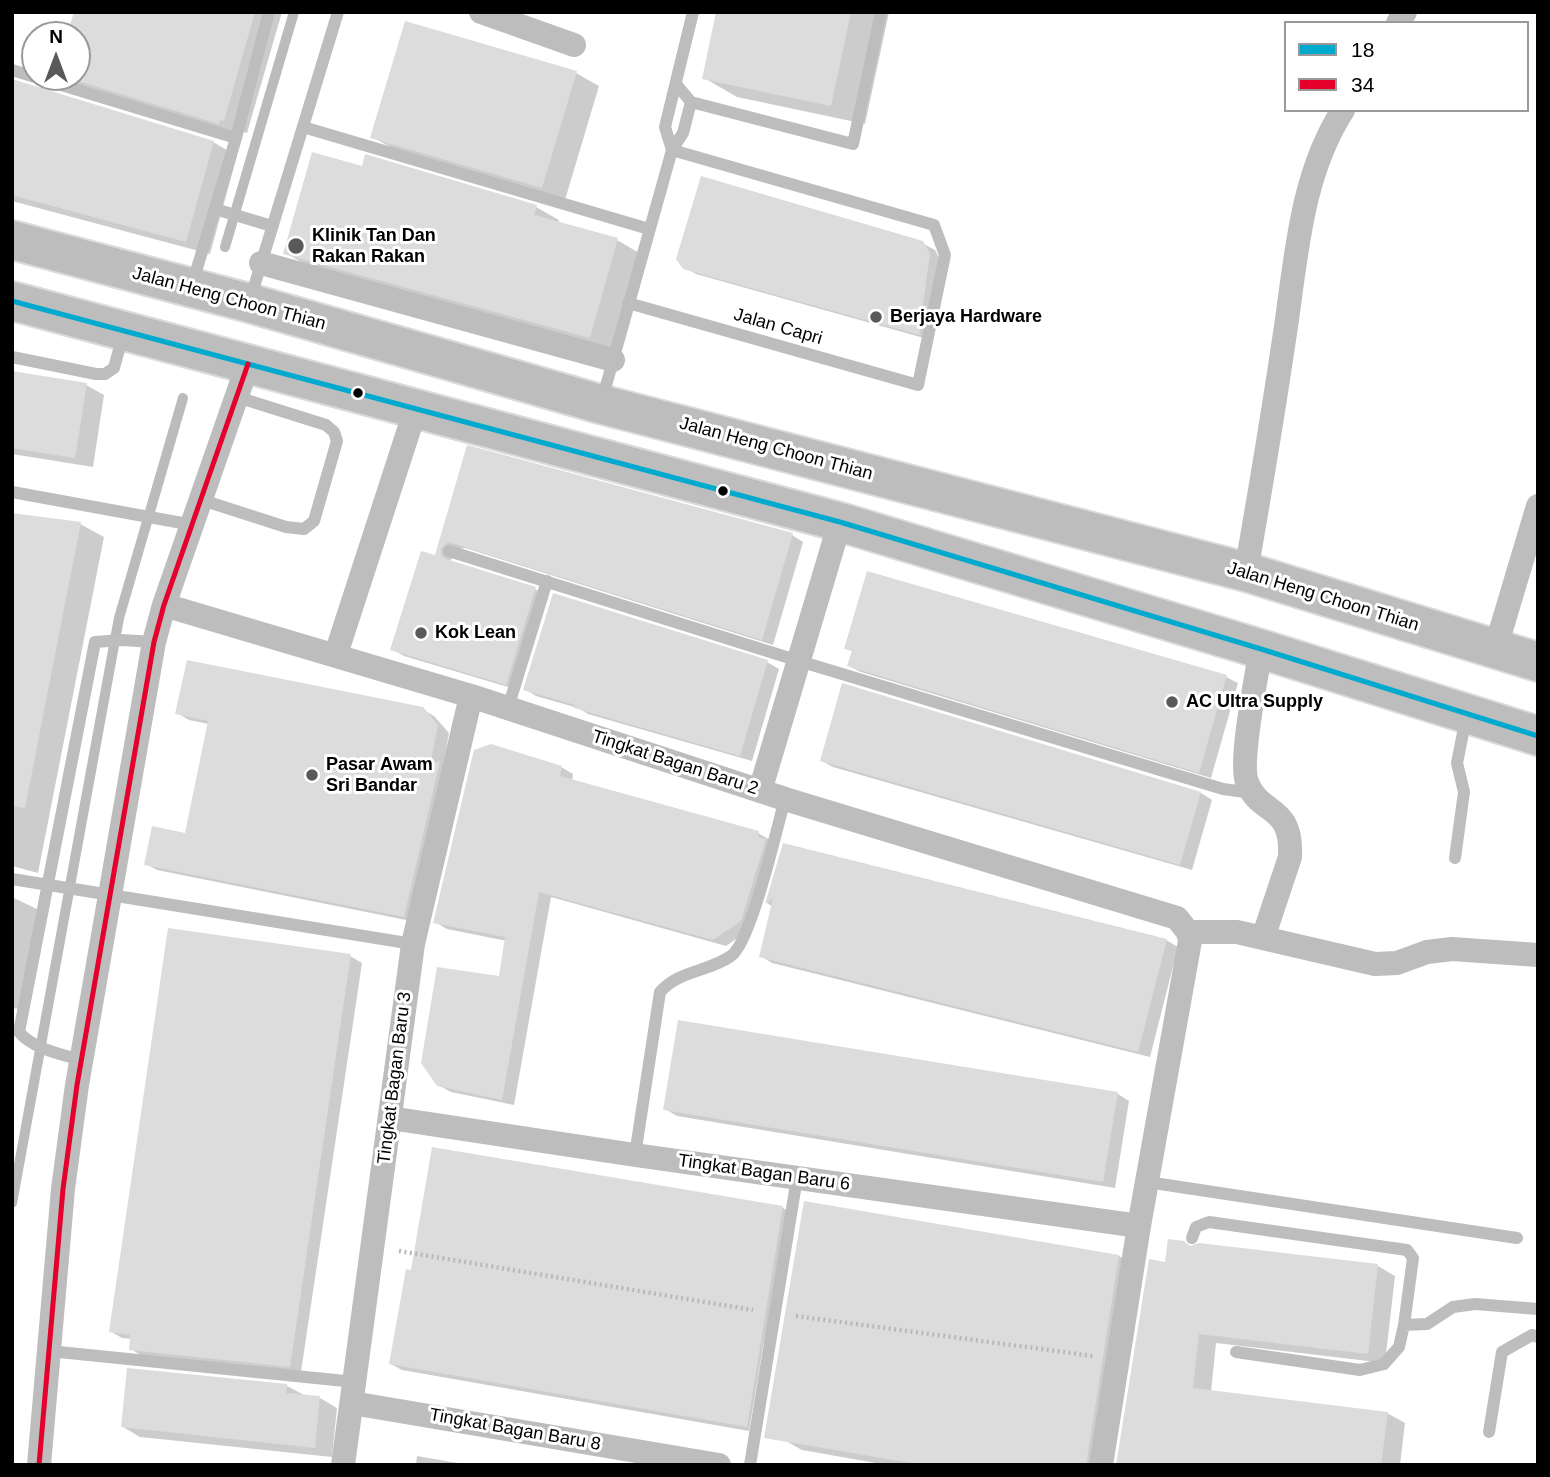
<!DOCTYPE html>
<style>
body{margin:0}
#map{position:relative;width:1550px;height:1477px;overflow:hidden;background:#fff;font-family:Arial,sans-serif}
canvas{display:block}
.frame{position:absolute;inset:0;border:14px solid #000;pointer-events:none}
.legend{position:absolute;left:1284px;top:21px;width:245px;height:91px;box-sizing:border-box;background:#fff;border:2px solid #999;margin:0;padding:9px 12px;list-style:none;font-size:21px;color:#000}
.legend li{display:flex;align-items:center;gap:14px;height:35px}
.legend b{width:35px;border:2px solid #999}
.north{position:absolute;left:21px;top:21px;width:70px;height:70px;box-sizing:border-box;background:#fff;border:2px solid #999;border-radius:50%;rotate:0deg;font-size:19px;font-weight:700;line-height:28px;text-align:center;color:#000}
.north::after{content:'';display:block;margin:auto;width:24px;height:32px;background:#595959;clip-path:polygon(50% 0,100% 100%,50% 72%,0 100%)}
</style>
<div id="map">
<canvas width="1550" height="1477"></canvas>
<div class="frame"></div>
<ul class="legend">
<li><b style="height:9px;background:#00a9ce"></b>18</li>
<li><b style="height:9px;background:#e4002b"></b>34</li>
</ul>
<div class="north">N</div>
</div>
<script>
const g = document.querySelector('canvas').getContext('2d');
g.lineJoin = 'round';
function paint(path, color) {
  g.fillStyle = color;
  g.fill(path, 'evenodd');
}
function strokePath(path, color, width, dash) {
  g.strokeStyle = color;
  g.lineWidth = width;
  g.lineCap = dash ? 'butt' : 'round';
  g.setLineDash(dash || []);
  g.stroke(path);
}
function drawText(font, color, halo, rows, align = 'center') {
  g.font = font + ' Arial,sans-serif';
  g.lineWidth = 6;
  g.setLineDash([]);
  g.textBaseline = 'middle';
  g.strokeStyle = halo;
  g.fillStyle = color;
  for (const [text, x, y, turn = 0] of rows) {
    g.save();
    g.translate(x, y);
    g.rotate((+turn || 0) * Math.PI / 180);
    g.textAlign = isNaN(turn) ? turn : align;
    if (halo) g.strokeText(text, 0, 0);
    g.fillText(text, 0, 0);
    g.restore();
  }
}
paint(new Path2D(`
 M76 12H282L247 133 243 132 242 136 82 87 64 77H77V35H69Z
 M718 12H889L865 124 737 97 704 78Z
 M576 73 599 86 565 200 396 150 372 137Z
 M12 100 213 142 237 156 210 254 12 201Z
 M363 168 536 207 559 220 558 223 617 240 641 254 613 350 309 266 285 253Z
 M922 243 935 250 941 261 931 340 696 274 684 267Z
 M12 373 86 385 104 395 93 467 12 454Z
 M468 447 792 535 803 542 773 645 465 548 455 550 451 560 454 564 535 589 547 596 518 690 404 656 392 649 436 558Z
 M12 515 80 524 104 537 38 873 12 866Z
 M554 595 767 662 779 669 752 761 588 714 578 708 536 696 525 689Z
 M847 648 1226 677 1238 683 1211 778 861 672 849 666 853 652Z
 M844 685 1201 793 1212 800 1192 870 833 767 822 761Z
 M422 709 434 716 449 733 416 922 157 870 146 864 187 835 209 724 189 720 177 713Z
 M561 767 573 774 572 781 758 833 770 840 752 928 726 946 551 897 514 1105 451 1092 438 1085 500 978 507 941 447 929 435 922Z
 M784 845 1166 940 1178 947 1150 1057 772 963 761 956 773 907 767 903Z
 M12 897 41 911 27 1010 12 1008Z
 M350 956 362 963 301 1372 142 1356 131 1349 132 1339 122 1338 110 1331Z
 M679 1022 1118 1094 1129 1101 1115 1188 677 1116 665 1109Z
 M434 1149 783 1208 794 1215 774 1342 764 1341 749 1431 402 1370 391 1364 413 1272Z
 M1192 1247 1378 1266 1395 1276 1385 1363 1216 1343 1211 1392 1387 1413 1405 1423 1400 1465H1118L1166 1264Z
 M1119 1256 1136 1266 1105 1465H887L802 1450 784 1440Z
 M128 1370 287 1386 306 1396 320 1398 337 1408 332 1457 140 1437 123 1427Z
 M417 1456 469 1465H416Z`), '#0003');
strokePath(new Path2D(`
 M225 247 294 12
 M12 1203 119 618 183 398`), '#bbb', 10);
paint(new Path2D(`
 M74 12H255L224 121 220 120 219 124 65 77H77V35H67Z
 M716 12H851L831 106 702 79Z
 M405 21 577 71 542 188 370 138Z
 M12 79 214 141 186 242 12 195Z
 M312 152 362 166 365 154 537 205 534 215 618 238 590 338 283 254Z
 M701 176 923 241 930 253 919 335 683 269 676 259Z
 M12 371 87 383 75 458 12 448Z
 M467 445 793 533 762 640 448 542 441 549 442 556 446 559 536 587 506 685 390 650 421 551 435 555Z
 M12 513 81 522 25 808 12 806Z
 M867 571 1227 675 1199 773 847 666 852 651 844 649Z
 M553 593 768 660 740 756 574 708 575 705 523 690Z
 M187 660 423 707 438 725 430 765 440 761 404 917 144 865 152 826 185 833 208 721 175 714Z
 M842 683 1201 792 1180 865 820 761Z
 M491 744 562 766 560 776 759 831 758 837 766 839 741 921 713 940 539 892 502 1100 437 1086 421 1063 437 967 499 976 505 937 433 923 474 750Z
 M783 843 1167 939 1138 1052 759 957 773 898 765 904Z
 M168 928 351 954 290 1367 129 1350 130 1335 109 1332Z
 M678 1020 1118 1092 1103 1182 663 1110Z
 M432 1147 783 1206 747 1427 389 1364 406 1269 411 1270Z
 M804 1201 1119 1255 1086 1465H923L764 1438Z
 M1168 1239 1184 1241 1190 1246 1199 1243 1378 1264 1368 1354 1199 1334 1193 1388 1388 1412 1381 1465H1116L1149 1259 1165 1262Z
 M127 1368 287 1384 286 1393 320 1396 315 1448 121 1427Z`), '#dcdcdc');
const trunk = new Path2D(`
 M12 240 249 303 600 404 1246 572 1538 662
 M12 301 840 522 1261 649 1538 736`);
strokePath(trunk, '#dbdbdb', 42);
strokePath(new Path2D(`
 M399 1251 753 1310
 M796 1316 1093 1356`), '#b8b8b8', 4.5, [2, 3.5]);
strokePath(new Path2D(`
 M12 70 35 77
 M35 77 236 138
 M676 84 691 102 853 144 881 12
 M303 127 649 229
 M672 150 665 127 693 12
 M215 209 272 226
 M192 285 236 138 269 12
 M250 300 338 12
 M628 303 918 385 945 255 934 225 672 150
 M12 357 96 374H105L114 368 123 335
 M602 400 672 150 683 133 691 102
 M12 492 193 525
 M202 500 286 527 304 529 314 521 337 441 334 432 326 425 237 397
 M449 551 799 661 1223 789 1252 793
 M508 708 547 581
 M1455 858 1464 792 1457 763 1466 718
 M12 879 413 944
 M81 1060C61 1054 33 1049 19 1032L95 642 122 640 154 642
 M635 1155 660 992C680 970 708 972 731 956 751 943 777 827 785 799
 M1147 1182 1517 1238
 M1192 1238 1196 1227 1209 1222 1407 1250 1413 1258 1404 1325
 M49 1351 355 1382
 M1236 1352 1360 1370 1384 1364 1399 1347 1404 1325 1427 1324 1453 1307 1475 1304 1538 1309
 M1489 1432 1502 1352 1532 1335 1538 1337
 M750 1465 797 1178`), '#bdbdbd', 12);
strokePath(new Path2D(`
 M481 12 574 45
 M1398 23 1405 12
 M261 263 613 360
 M1246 572C1259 497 1272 422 1283 346 1296 267 1298 180 1343 110
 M164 605 471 696 785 799 1177 918 1188 932 1190 941 1139 1226 1101 1465
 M1261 649C1257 674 1239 762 1247 782 1259 816 1293 803 1290 857L1263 938
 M1495 650 1538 506
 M336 654 416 408
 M760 791 840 522
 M1188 932H1237L1375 964 1397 963 1427 952 1452 949 1538 955
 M390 1118 635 1155 1139 1226
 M352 1403 719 1465
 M39 1465 63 1189 77 1085 154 642 164 605 248 364
 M343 1465 413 944 471 696`), '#bdbdbd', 24);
strokePath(trunk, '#bdbdbd', 38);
strokePath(new Path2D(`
 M12 301 840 522 1261 649 1538 736`), '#00a9ce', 5);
strokePath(new Path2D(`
 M39 1465 63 1189 77 1085 154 642 164 605 248 364`), '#e4002b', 5);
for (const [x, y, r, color] of [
 [296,246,9,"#595959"],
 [876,317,7,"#595959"],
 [358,393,6,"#000"],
 [723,491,6,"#000"],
 [421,633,7,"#595959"],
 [1172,702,7,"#595959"],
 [312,775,7,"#595959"]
]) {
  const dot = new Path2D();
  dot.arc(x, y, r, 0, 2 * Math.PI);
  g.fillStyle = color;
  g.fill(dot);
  strokePath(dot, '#fff', 2.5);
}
drawText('bold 18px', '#000', '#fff', [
 ["Klinik Tan Dan",312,236],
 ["Rakan Rakan",312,257],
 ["Berjaya Hardware",890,317],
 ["Kok Lean",435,633],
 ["AC Ultra Supply",1186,702],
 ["Pasar Awam",326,765],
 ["Sri Bandar",326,786]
], 'left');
drawText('18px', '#000', '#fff', [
 ["Jalan Heng Choon Thian",229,299,15],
 ["Jalan Capri",778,327,16],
 ["Jalan Heng Choon Thian",776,449,15],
 ["Jalan Heng Choon Thian",1323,597,17],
 ["Tingkat Bagan Baru 2",675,763,18],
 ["Tingkat Bagan Baru 3",395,1078,-83],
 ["Tingkat Bagan Baru 6",764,1173,8],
 ["Tingkat Bagan Baru 8",515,1430,10]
]);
</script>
